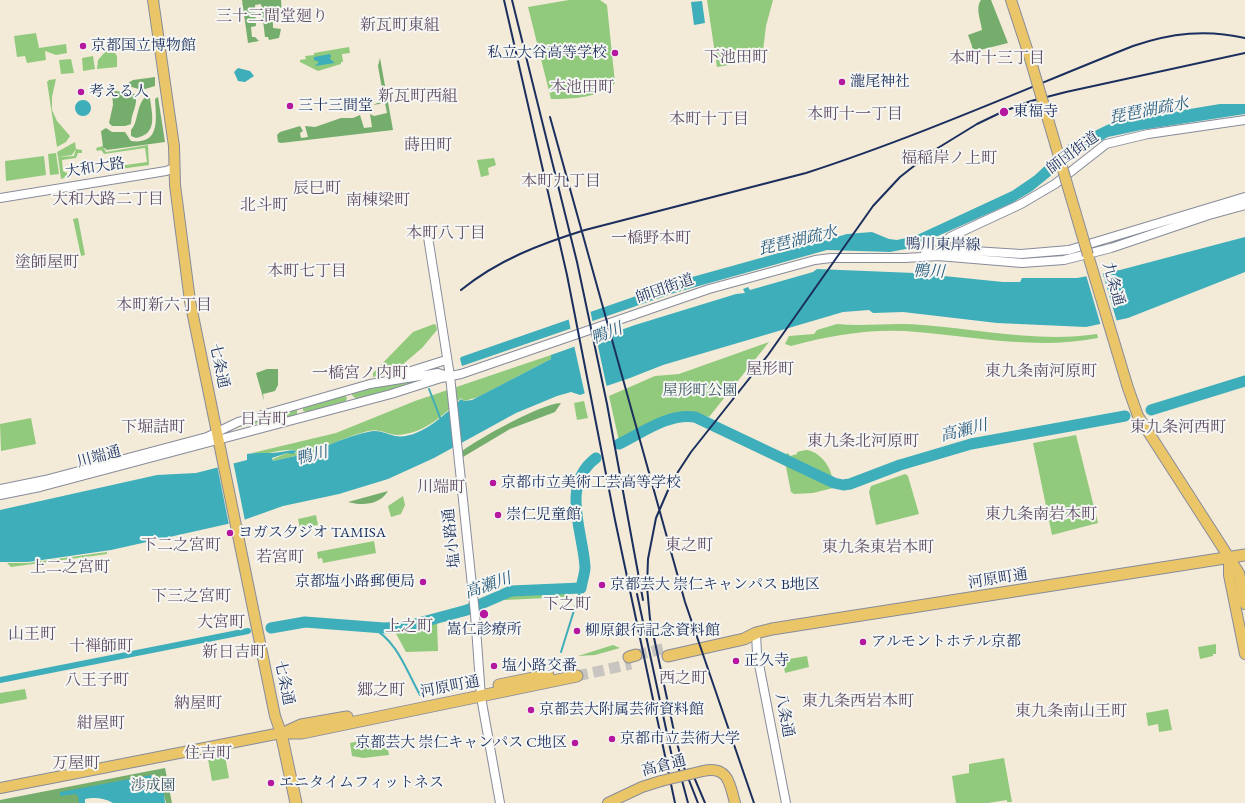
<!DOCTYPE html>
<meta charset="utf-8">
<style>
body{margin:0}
canvas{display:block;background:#f3ead8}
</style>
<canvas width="1245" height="803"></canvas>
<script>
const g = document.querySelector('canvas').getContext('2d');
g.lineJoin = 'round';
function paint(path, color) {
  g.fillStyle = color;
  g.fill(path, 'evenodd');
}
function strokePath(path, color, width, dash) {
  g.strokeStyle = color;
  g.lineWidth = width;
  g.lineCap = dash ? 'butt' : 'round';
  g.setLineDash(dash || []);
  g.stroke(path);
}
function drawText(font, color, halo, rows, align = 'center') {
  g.font = font + ' "EB Garamond","Noto Serif JP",serif';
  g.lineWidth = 4;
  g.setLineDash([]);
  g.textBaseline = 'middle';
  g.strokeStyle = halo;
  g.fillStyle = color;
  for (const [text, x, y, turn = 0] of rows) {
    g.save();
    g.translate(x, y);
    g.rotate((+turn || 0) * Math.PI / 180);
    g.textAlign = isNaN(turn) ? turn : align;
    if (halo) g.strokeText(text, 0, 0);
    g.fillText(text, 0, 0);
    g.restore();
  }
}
paint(new Path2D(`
 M569 0H600L607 5 615 83C597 98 574 99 551 99L528 7Z
 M707 0H773L766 26 762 59 717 67Z
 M36 33 39 48 66 44 67 53 56 55 45 51 46 60 27 63 25 56 17 57 14 36Z
 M349 47 350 53 342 54 343 62H341V64L318 71 300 62V60L306 59 305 56 314 55V53Z
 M106 51 115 53 117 56V67L97 69 98 60Z
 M93 56 95 69 83 71 82 58Z
 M71 59 74 73 61 74 59 60Z
 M56 79 52 97V110L57 121 70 136 66 142 57 147 47 82 49 80Z
 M75 142 76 149 82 150V153H78L76 158 62 160 63 171 67 173V177L61 179 58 157 74 156 76 149 72 155 58 157 57 152Z
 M148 145 149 165 120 169 119 166 147 162 145 148 104 154 101 150 97 151 96 148 103 146 106 152Z
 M56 153 59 174 50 175 48 154Z
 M44 156 46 175 6 181 5 161Z
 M494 158 496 165 488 168 489 175 481 177 477 160Z
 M78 218 85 255 81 256 73 219Z
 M434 324 436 325 437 330 422 348 395 371 373 377V373L413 332Z
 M837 324C865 327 894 322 923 325 980 329 1039 343 1097 334L1098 338C1036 350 978 337 917 332 875 328 832 335 791 346L785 344 789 336 814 334 817 330Z
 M769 342 709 417 691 412 668 416 619 441 609 396 655 376 679 374Z
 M551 355V359L478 397 464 401 461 398C443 416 424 433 398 435 388 435 380 428 368 431 352 435 337 442 321 448L318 451 273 461V459L287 453H296L297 451C287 446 264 457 252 453L336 433 415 401Z
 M421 379 399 388 356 399 352 395V393L374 386Z
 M344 394 347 398 346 401 307 412 303 411V406Z
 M584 401 588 418 577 420 574 403Z
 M297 408V414L295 416 234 428Z
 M31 418 36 444 1 451 0 424Z
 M1076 435 1098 523 1052 535 1033 443Z
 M806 450C819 451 831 466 832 478L783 455 788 453 790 456 797 454V452Z
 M785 462 837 487 813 493 794 494 791 492Z
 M905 474 908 476 919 514 876 525 869 492 871 486Z
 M403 496 405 505 401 514 391 517 388 506Z
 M316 515 318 525 300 528 298 519Z
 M374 541 376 553 323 563 322 558 318 559 317 552Z
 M107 552V554L11 567 7 563H28Z
 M571 585 567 597 505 600 503 590 511 588Z
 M437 623 438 651 406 652 394 630H406Z
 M1216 644V654H1213V656L1200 659 1198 647Z
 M613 645 620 648 595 655 578 656Z
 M807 656 809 667 785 673 783 660Z
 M25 689 27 699 0 704V693Z
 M1168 709 1172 730 1159 732 1158 724 1148 726 1146 713Z
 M385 736 389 755 363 758 352 756 350 743Z
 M225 756 229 778 212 781 208 759Z
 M1004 758 1012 802H1007V800L988 803H956L952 776 969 773V764Z`), '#92ca7d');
paint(new Path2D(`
 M242 0H281L282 15H276V20L273 21V28L281 29 279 38 269 40 268 37H265L261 4 255 5 256 26 251 27 252 37H255L259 41 248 43Z
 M981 0H991L1008 43 980 50 981 53 977 54 973 59 972 46 968 35 982 30C981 21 975 8 981 0Z
 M380 58 393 130 281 143 278 142 277 135 280 132 300 126 303 131 300 133 301 138 308 137 305 126 315 127 341 118H353L360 115 364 128 372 127 370 114 374 116 387 113 385 103 373 105 384 100 378 66Z
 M155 77V86L142 90 125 85 133 80Z
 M115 91 135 94C139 104 131 113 131 124L125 126H112L109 123 113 105 112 92Z
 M158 97 165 142 107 150 103 147 101 131 106 128 112 132H125L131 141C161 145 156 118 155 99Z
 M144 98H150C152 115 158 134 136 138L131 136V130C138 123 136 108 144 98Z
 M267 369H278V385L275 391 263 394 264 401 256 373Z
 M561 403 555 412 510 429 463 457 462 451C480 438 540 404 561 403Z
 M388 491C380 505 362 506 348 502Z
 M165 768 172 803H166L160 779 154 774 147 778 100 787 79 803H0V800Z`), '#75ae6c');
paint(new Path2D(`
 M702 1 705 23 694 25 691 2Z
 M330 54 331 56 330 59 335 63 315 66 319 62 314 60V57Z
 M238 68 250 71 254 76 245 82 238 81 234 72Z
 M75 108a8 8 0 1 1 16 0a8 8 0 1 1-16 0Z
 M1220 104H1245V114L1141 130 1108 137 1080 152 1032 191 1012 203 911 248 890 252 827 250 674 293 462 366 460 359 461 357 685 279 847 234 872 232 889 239 897 240 915 236 1012 191 1034 176 1070 143 1107 125 1123 120Z
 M1245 237V272L1128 318 1086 327 997 323 903 312 873 313 869 310 843 312 663 365 630 378 580 395 571 392 557 396 516 413 434 458 388 479 339 494 283 506 241 521 111 550 28 562H0V510L157 475 196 473 247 460V454C256 452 270 454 281 452 287 451 292 449 297 451L293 454 287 453 272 458 273 461 318 451 321 448C336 442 353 435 368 432 379 429 386 434 395 436 419 440 446 414 461 399L464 401 472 400 551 359V355L635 325 736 294 745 293 743 289 748 287 750 290 813 272 817 269 914 273 1003 282H1020L1022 278H1077L1120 270Z
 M151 775 164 793 165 803H113C105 798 94 797 85 799V803H79L78 796 75 794 60 796V792Z`), '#3eaeba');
paint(new Path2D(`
 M1068 144 1072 159 1056 174 1051 158Z
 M1102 271 1117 322 1101 326 1086 275Z
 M590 309 593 324 571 331 568 316Z
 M596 337 607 388 585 395 574 345Z
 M233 461 245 521 229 525 217 465Z`), '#f3ead8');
strokePath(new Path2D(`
 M429 389 441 420
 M372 628C397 640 407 672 420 695
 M561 652 581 588`), '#3eaeba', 2);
strokePath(new Path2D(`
 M0 680 248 631`), '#3eaeba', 6);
strokePath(new Path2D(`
 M1151 410 1245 381
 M619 444C642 433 668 413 695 417L834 483 843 485 850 484 900 465 971 444 1125 416
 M271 628 305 622 384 628 404 627 467 610 511 591 581 588C582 582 585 573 585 567 583 531 560 485 596 458`), '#3eaeba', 11);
strokePath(new Path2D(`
 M636 655 667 648
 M577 676 631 664`), '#c8c5c0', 11, [11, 5.5]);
const minor = new Path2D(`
 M0 198 166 171 174 168
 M428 237 450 376 475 614 481 697 500 803
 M925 251 958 250 1021 254 1069 250 1245 197
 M939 253 943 244 950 237 1021 204 1055 184 1106 144 1148 134 1245 120
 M392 377 446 360
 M0 489 45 480 207 437 238 422 370 384 438 373 445 375
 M0 495 40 487 391 394 441 378 461 374 709 289 815 260 831 258H905L938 256 1022 263 1064 260 1111 248 1209 215 1245 205
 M756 633 757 654 786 803`);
const major = new Path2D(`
 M153 0 174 146 175 185 190 301 275 716 281 733
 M1011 0 1029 55
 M1088 255 1128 388 1138 416 1239 573 1245 604
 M1229 557V575L1245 654
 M703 771C728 765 730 784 735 803
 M0 788 281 733
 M608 803 642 787 661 781`);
const highway = new Path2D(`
 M668 656 744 639 756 633 772 629 1245 555
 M629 657 636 655
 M499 685 548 675
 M288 731 301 725 347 717
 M281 733H302L577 676
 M281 733 296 803`);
strokePath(minor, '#878c9b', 10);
strokePath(major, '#878c9b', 12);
strokePath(highway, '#878c9b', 13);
strokePath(minor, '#fff', 8);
strokePath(major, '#ebc669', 10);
strokePath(highway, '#ebc669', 11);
strokePath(new Path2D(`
 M504 0 567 275 615 520 675 803
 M512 0 577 262 607 404 643 600
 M550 117 685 602 754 803
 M461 290C498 260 540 244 585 230L806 173C917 137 1025 89 1133 46 1171 33 1206 29 1245 38
 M637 594 674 766
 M676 758 688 803
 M694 777 705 803
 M698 803 683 765 675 736 650 619 647 587 648 559 656 518 672 481 691 452 768 355 873 206 900 177 933 151 977 124 1002 112 1031 101 1066 92 1245 53`), '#1b2f5e', 2);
const majorBridge = new Path2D(`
 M1029 55 1088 255
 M661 781 703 771`);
strokePath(majorBridge, '#878c9b', 12, []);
strokePath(majorBridge, '#ebc669', 10);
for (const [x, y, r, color] of [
 [83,46,4,"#b5179e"],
 [615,53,4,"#b5179e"],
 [842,82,4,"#b5179e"],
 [81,92,4,"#b5179e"],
 [290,106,4,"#b5179e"],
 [1004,112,5,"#b5179e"],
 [493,483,4,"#b5179e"],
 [498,515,4,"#b5179e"],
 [230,533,4,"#b5179e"],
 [423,582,4,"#b5179e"],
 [602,585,4,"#b5179e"],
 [484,614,5,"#b5179e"],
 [577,631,4,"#b5179e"],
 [863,642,4,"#b5179e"],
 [736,661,4,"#b5179e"],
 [494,666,4,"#b5179e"],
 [531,710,4,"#b5179e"],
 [612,739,4,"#b5179e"],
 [575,743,4,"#b5179e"],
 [271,783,4,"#b5179e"]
]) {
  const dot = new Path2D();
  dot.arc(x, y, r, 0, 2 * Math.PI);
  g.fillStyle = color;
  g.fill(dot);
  strokePath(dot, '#f6f6f2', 1.5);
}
drawText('15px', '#1b2f5e', '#f6f6f2', [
 ["京都国立博物館",91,46],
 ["私立大谷高等学校",607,53,"right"],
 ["瀧尾神社",850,82],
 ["考える人",89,92],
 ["三十三間堂",298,106],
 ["東福寺",1013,112],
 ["京都市立美術工芸高等学校",501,483],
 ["崇仁児童館",506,515],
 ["ヨガス夕ジオ TAMISA",238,533],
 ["京都塩小路郵便局",415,582,"right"],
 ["京都芸大 崇仁キャンパス B地区",610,585],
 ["嵩仁診療所",484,630,"center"],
 ["柳原銀行記念資料館",585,631],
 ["アルモントホテル京都",871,642],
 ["正久寺",744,661],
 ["塩小路交番",502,666],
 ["京都芸大附属芸術資料館",539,710],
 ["京都市立芸術大学",620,739],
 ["京都芸大 崇仁キャンパス C地区",567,743,"right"],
 ["エニタイムフィットネス",279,783]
], 'left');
drawText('15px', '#1b2f5e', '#f6f6f2', [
 ["師団街道",1073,153,-36],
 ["大和大路",95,168,-9],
 ["鴨川東岸線",943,245,1],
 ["九条通",1113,284,74],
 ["師団街道",665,289,-19],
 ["七条通",219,366,78],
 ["川端通",99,457,-15],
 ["塩小路通",452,538,-96],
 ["河原町通",998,579,-9],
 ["七条通",284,683,78],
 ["河原町通",450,687,-11],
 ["八条通",784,715,79],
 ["高倉通",664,766,-15]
]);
drawText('15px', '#395666', '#f6f6f2', [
 ["屋形町公園",700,391],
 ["渉成園",153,786]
]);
drawText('16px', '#615068', '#f6f6f2', [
 ["三十三間堂廻り",272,17],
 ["新瓦町東組",400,26],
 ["下池田町",736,58],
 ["本町十三丁目",997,59],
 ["本池田町",582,88],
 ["新瓦町西組",418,97],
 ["本町十一丁目",855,115],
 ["本町十丁目",709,120],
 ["蒔田町",428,146],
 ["福稲岸ノ上町",949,159],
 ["本町九丁目",561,182],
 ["辰巳町",317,189],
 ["大和大路二丁目",108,200],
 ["南棟梁町",378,201],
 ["北斗町",264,206],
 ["本町八丁目",446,234],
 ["一橋野本町",651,239],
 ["塗師屋町",47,263],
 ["本町七丁目",307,272],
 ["本町新六丁目",164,306],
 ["屋形町",770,370],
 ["東九条南河原町",1041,372],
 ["一橋宮ノ内町",360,374],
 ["日吉町",264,420],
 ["下堀詰町",153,428],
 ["東九条河西町",1178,428],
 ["東九条北河原町",863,442],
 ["川端町",441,488],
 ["東九条南岩本町",1041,515],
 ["下二之宮町",181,546],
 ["東之町",689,546],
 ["東九条東岩本町",878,548],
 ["若宮町",280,558],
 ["上二之宮町",70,568],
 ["下三之宮町",191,597],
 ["下之町",567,605],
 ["大宮町",221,623],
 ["上之町",409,627],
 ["山王町",32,635],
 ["十禅師町",101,647],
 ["新日吉町",234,653],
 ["西之町",683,679],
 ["八王子町",97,681],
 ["郷之町",381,691],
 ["東九条西岩本町",858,702],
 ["納屋町",198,704],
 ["東九条南山王町",1071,712],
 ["紺屋町",101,724],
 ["住吉町",208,754],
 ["万屋町",76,764]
]);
drawText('italic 16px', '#275b7e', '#f6f6f2', [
 ["琵琶湖疏水",1149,111,-11],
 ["琵琶湖疏水",798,241,-13],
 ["鴨川",929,272,2],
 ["鴨川",607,334,-21],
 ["高瀬川",964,431,-14],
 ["鴨川",312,456,-14],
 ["高瀬川",488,586,-19]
]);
</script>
